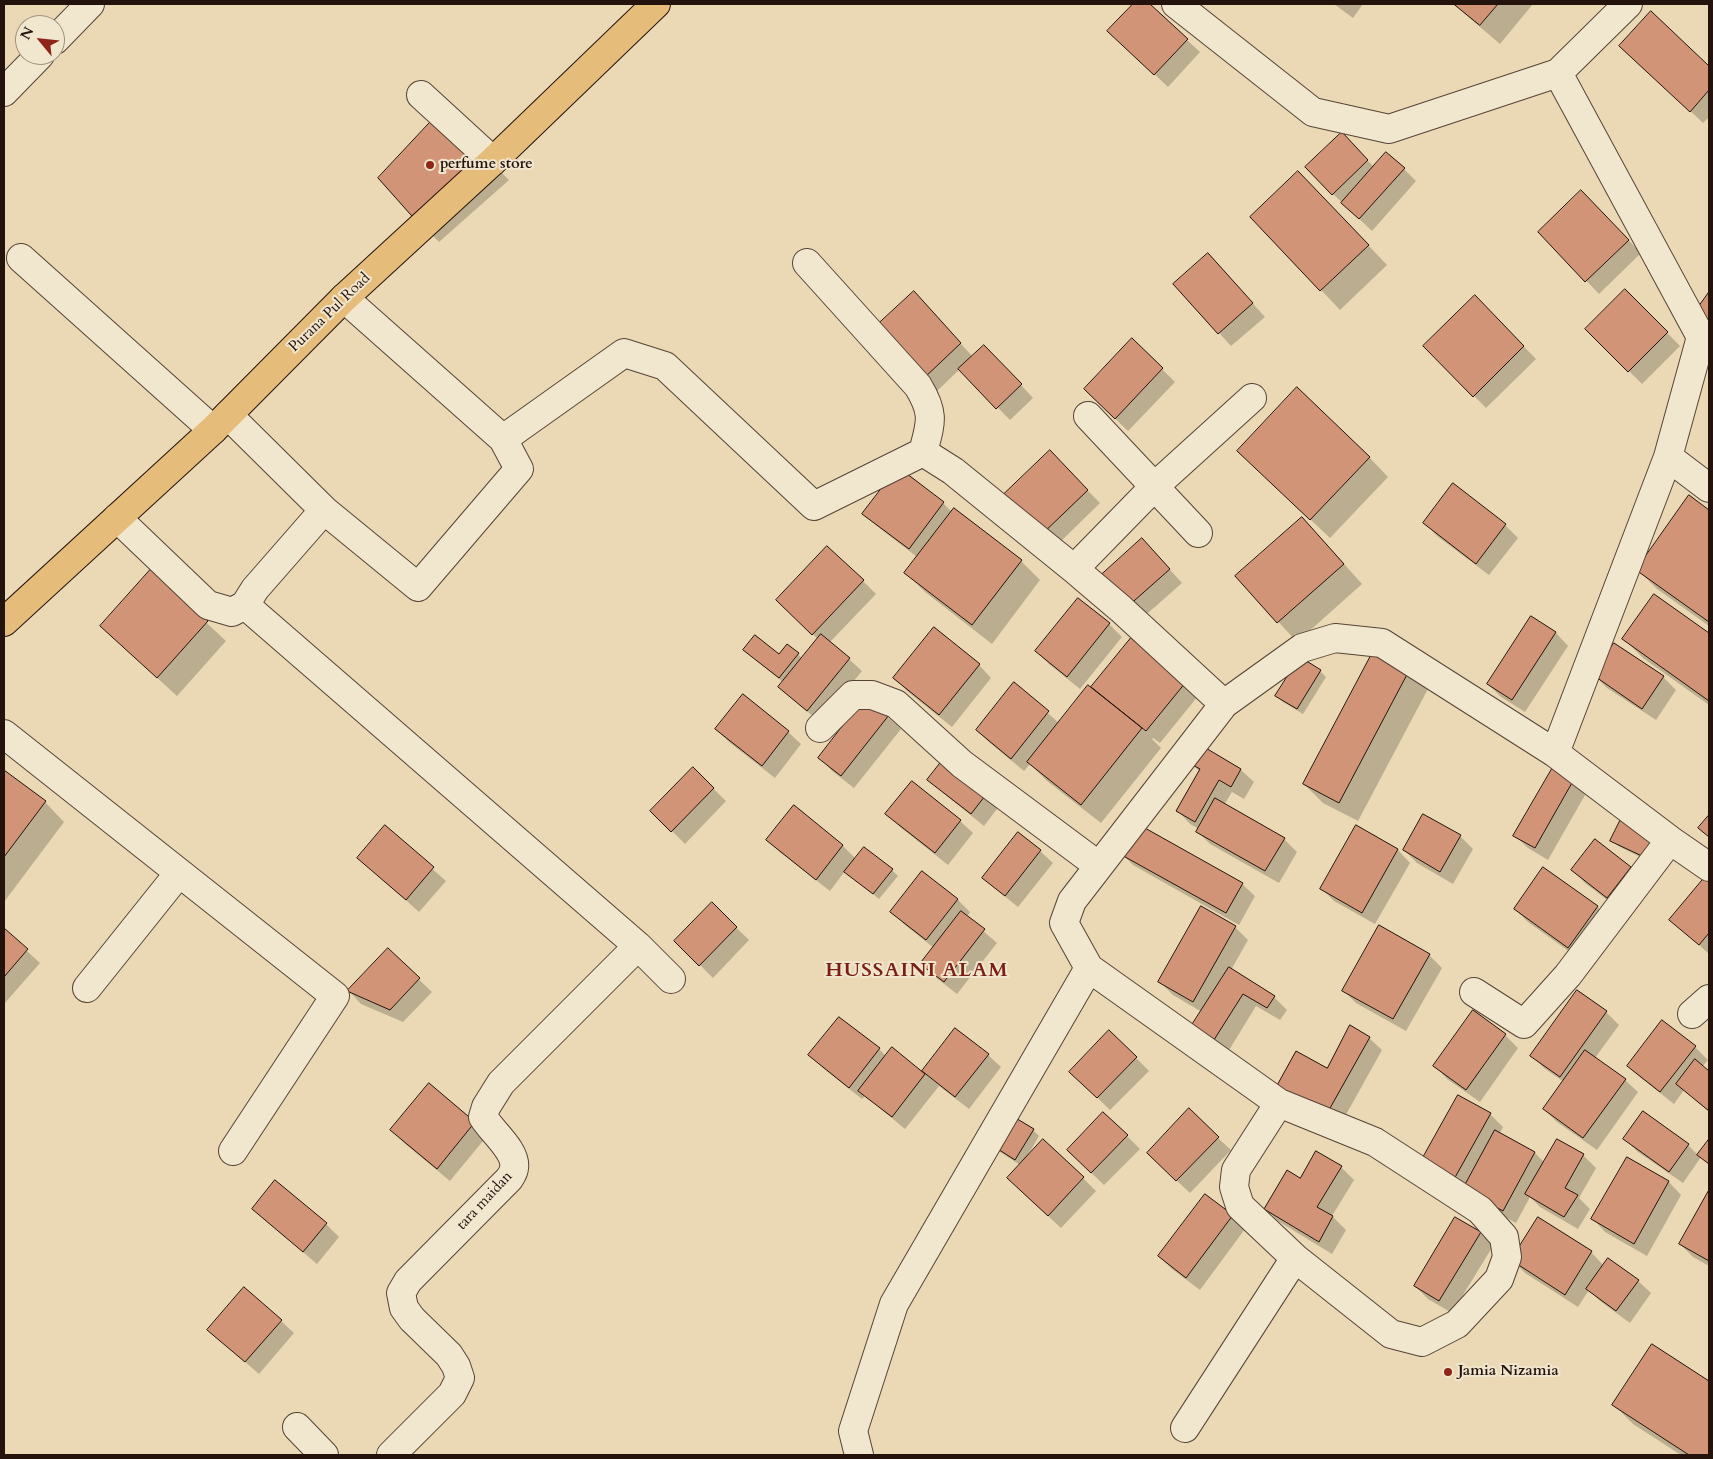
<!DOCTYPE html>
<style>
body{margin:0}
#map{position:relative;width:1713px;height:1459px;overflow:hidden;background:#ead9b4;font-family:Cardo,serif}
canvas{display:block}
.frame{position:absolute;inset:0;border:5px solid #24130d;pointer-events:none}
.north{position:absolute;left:15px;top:15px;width:50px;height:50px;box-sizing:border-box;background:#f1e6ce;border:1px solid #9f9281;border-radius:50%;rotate:298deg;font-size:14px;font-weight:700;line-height:20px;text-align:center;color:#24130d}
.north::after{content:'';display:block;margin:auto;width:18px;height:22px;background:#8f2418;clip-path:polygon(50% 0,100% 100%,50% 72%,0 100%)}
</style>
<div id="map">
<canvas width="1713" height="1459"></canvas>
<div class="frame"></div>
<div class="north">N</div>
</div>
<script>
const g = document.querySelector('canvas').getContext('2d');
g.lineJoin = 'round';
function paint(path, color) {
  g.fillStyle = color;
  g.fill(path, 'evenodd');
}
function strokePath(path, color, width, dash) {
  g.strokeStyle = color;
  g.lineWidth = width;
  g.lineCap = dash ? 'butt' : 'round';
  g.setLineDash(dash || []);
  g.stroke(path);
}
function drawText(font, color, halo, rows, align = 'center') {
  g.font = font + ' Cardo,serif';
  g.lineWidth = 4;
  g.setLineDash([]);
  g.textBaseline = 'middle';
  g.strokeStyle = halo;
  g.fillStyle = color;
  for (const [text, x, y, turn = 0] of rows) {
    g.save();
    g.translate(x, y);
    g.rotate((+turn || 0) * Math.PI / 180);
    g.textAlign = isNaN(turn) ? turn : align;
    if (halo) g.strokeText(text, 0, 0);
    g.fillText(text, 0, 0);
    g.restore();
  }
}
paint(new Path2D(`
 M1134 4H1148L1200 52 1168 87 1109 31Z
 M1334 4H1363L1353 18Z
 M1453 4H1533L1500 44Z
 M1651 13 1709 67V117L1703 123 1634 58Z
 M1354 147 1374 167 1404 169 1416 181 1372 231 1333 194Z
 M490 161 509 180 439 242 420 223Z
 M1317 191 1387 265 1340 310 1252 217Z
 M1594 205 1641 253 1599 294 1540 232Z
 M1208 254 1265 317 1231 346 1175 284Z
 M1625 290 1680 346 1642 384 1587 329Z
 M1475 297 1536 359 1486 408 1425 346Z
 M926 306 973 357 997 359 1033 398 1010 420 960 369 937 391 924 378Z
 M1162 369 1175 382 1128 431 1098 402Z
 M1050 452 1100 503 1053 549 1040 536Z
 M1369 457 1388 477 1330 538 1258 470Z
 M899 469 943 503 952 512 1021 561 1040 580 992 644 925 592 906 573 917 557 877 526 864 514Z
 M1453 485 1505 525 1518 538 1489 575 1437 536 1425 523Z
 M1689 497 1709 511V626L1657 589 1638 570Z
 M1321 538 1362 584 1297 642 1237 577Z
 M1154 552 1182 583 1140 620 1127 607Z
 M151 571 226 641 177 696 121 645Z
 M863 581 876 594 830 642 862 671 820 722 792 699 779 687 783 682 751 656 798 654 802 659 818 639 790 613Z
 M1655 596 1709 635V705L1643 658 1624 639Z
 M1531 617 1556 633 1568 646 1525 712 1501 697 1488 684Z
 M1109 624 1122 637 1080 689 1049 664 1036 651Z
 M1131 640 1198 696 1160 743 1153 738 1152 739 1161 748 1101 823 1047 781 1030 764 1024 771 990 743 977 730 1014 684 1059 723 1098 692Z
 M1614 644 1663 677 1676 690 1656 720 1607 688 1594 675Z
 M1375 650 1429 687 1358 821 1323 803 1304 784Z
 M979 665 991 678 952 727 907 691 895 678Z
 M1320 671 1326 677 1303 714 1283 702 1277 696Z
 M866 698 901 729 854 788 832 771 820 758Z
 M716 729 788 732 801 744 775 778 729 742Z
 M1200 746 1241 770 1254 782 1244 799 1232 792 1224 805 1284 839 1297 852 1279 883 1210 844 1198 832 1199 829 1190 824 1178 811 1200 772 1190 762Z
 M945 759 1000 805 984 826 942 792 929 780Z
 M1556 764 1589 788 1548 860 1528 848 1515 836Z
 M693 769 726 801 685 844 652 811Z
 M4 771 45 802 64 822 4 902Z
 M887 814 960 821 973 833 948 865 900 827Z
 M1621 820 1650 862 1618 846 1612 840Z
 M385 827 446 881 419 912 359 858Z
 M1356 827 1398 850 1410 863 1375 924 1334 901 1321 888Z
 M1460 836 1473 849 1453 884 1417 863 1404 850Z
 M768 840 843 846 856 859 892 870 898 876 879 899 845 871 830 891 781 853Z
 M1595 841 1630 868 1643 881 1620 910 1585 883 1573 870Z
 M1040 851 1053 863 1018 907 997 890 984 878Z
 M1120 852 1242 884 1255 896 1239 925 1133 865Z
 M922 872 958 900 970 912 967 917 997 943 957 994 934 976 922 964 934 948 905 925 892 912Z
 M1709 874V954L1671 920Z
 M712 904 749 940 713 978 676 941Z
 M1597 907 1610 919 1581 960 1528 922 1515 909Z
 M1202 908 1235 927 1248 940 1231 970 1274 997 1287 1010 1280 1020 1256 1006 1226 1055 1205 1041 1202 1012 1173 995 1160 982Z
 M4 930 40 963 4 1004Z
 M388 950 432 992 403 1022 361 1004 349 991Z
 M1429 955 1442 968 1406 1031 1356 1003 1343 990Z
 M1473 1012 1505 1035 1518 1048 1480 1102 1447 1079 1435 1066Z
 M1606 1012 1619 1025 1595 1058 1625 1080 1638 1092 1597 1150 1557 1122 1544 1109 1564 1082 1544 1068 1531 1055Z
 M955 1029 988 1055 1001 1067 969 1109 939 1086 905 1129 865 1096 862 1099 823 1068 810 1055 879 1049 886 1056 922 1072Z
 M1109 1031 1149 1071 1110 1110 1071 1072Z
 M1369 1038 1382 1050 1338 1129 1289 1102Z
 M1695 1047 1708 1060 1702 1067 1709 1072V1112L1684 1090 1674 1104 1641 1078 1628 1066Z
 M429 1085 487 1136 450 1181 404 1143 392 1130Z
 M1459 1096 1490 1114 1503 1127 1500 1133 1535 1153 1545 1163 1558 1140 1583 1155 1596 1168 1579 1198 1590 1209 1578 1229 1540 1207 1530 1197 1516 1223 1477 1202 1434 1175Z
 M1033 1130 1039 1136 1028 1155 1083 1178 1096 1191 1061 1228 1021 1191 1020 1165 997 1150Z
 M1127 1136 1140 1149 1104 1185 1081 1163Z
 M1218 1138 1231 1150 1190 1193 1161 1166Z
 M1625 1139 1688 1145 1698 1155 1709 1141V1165L1701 1157 1683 1183 1638 1152Z
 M1628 1158 1669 1182 1681 1195 1647 1256 1605 1232 1593 1219Z
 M1341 1167 1354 1180 1332 1216 1346 1230 1332 1254 1278 1221 1265 1208 1300 1180Z
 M275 1182 326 1224 339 1237 317 1264 266 1221 254 1209Z
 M1709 1193V1266L1693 1257 1680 1244Z
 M1232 1216 1245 1229 1200 1290 1172 1269 1159 1256Z
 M1480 1233 1493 1246 1452 1313 1428 1299 1415 1286Z
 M1591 1252 1604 1266 1638 1281 1651 1293 1630 1323 1600 1301 1589 1290 1578 1307 1525 1273 1512 1260Z
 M281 1321 294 1333 259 1374 222 1342Z
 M1652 1346 1709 1383V1455H1681L1633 1424 1614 1405Z`), '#0003');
const building = new Path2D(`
 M1133 4H1150L1188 39 1154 75 1107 31Z
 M1454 4H1498L1480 25Z
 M1651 11 1709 66V90L1690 112 1619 46Z
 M437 115 491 160 419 224 378 178Z
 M1342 132 1368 160 1332 195 1305 167Z
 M1386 152 1405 168 1359 219 1341 203Z
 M1298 171 1369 245 1320 291 1250 217Z
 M1581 190 1629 240 1585 282 1538 232Z
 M1208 253 1253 303 1218 334 1173 284Z
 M1625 289 1668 332 1628 372 1585 329Z
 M914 291 961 343 923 379 875 327Z
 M1709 292V323L1695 312Z
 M1475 295 1524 346 1473 397 1423 346Z
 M1132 338 1163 368 1115 419 1084 389Z
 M984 345 1022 384 996 409 958 369Z
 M1297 387 1370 457 1310 520 1237 451Z
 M1050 450 1088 490 1039 537 1001 497Z
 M898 467 944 502 909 549 862 514Z
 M1453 483 1506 524 1476 564 1423 523Z
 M1689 495 1709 510V622L1636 570Z
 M954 508 1022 560 972 625 904 573Z
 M1302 517 1344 564 1277 623 1235 576Z
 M1142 538 1170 569 1126 608 1099 577Z
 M827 546 864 580 812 635 776 600Z
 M151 569 208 621 157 678 100 626Z
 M1654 594 1709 633V701L1622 639Z
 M1078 598 1110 623 1067 677 1035 651Z
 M1531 616 1556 632 1512 700 1487 684Z
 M934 627 980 664 939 715 893 678Z
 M821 634 850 658 807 711 778 687Z
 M755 635 779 654 787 644 799 653 779 678 743 650Z
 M1131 638 1186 682 1146 731 1091 687Z
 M1614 643 1664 676 1642 709 1593 675Z
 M1375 648 1411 667 1339 803 1303 784Z
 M1300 657 1321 670 1297 709 1275 696Z
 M1014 682 1049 711 1011 759 976 730Z
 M1088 685 1142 728 1081 805 1027 762Z
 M743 694 789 731 762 766 715 729Z
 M866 696 889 715 841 776 818 758Z
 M1199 744 1241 769 1231 787 1219 780 1195 822 1176 811 1200 769 1189 763Z
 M945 757 988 792 971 814 927 780Z
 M1556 762 1577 774 1535 848 1513 836Z
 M693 767 714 788 671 832 650 811Z
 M4 770 46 801 4 857Z
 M912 781 961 820 935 853 885 814Z
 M1215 798 1285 838 1265 871 1196 832Z
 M794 805 843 845 816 880 766 840Z
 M1423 814 1461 835 1440 872 1403 850Z
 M1709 815V837L1698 828Z
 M1621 819 1655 836 1644 857 1610 841Z
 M1136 823 1243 883 1226 913 1118 853Z
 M385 825 434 867 406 900 357 858Z
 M1356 825 1398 849 1362 913 1320 889Z
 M1018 832 1041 850 1005 896 982 878Z
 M1595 839 1631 867 1607 898 1571 870Z
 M864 847 893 869 873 894 844 872Z
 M1543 867 1598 906 1568 948 1514 909Z
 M922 871 958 899 926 940 890 912Z
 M1709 872V933L1699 945 1669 920Z
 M712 902 737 927 699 966 674 941Z
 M1201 906 1236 926 1193 1002 1158 982Z
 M961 911 985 929 944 982 920 964Z
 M1379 925 1430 954 1393 1019 1342 991Z
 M4 928 28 949 4 977Z
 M388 948 420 978 390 1010 347 991Z
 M1229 967 1275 996 1267 1008 1243 994 1212 1043 1190 1028Z
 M1577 990 1607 1011 1560 1077 1530 1056Z
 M1473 1010 1506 1034 1466 1090 1433 1066Z
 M839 1017 880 1048 849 1088 808 1055Z
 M1662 1020 1696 1046 1660 1092 1627 1066Z
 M1350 1025 1370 1037 1325 1117 1275 1089 1296 1051 1327 1068Z
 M955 1028 989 1054 955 1097 922 1071Z
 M1109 1030 1137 1057 1097 1098 1069 1072Z
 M892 1047 925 1074 892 1117 858 1091Z
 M1585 1050 1626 1079 1583 1138 1543 1109Z
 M1695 1059 1709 1071V1111L1676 1084Z
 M429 1083 475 1122 437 1169 390 1130Z
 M1458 1095 1491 1113 1453 1181 1420 1163Z
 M1189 1108 1219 1137 1176 1181 1147 1153Z
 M1643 1111 1689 1144 1669 1172 1623 1139Z
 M1103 1112 1128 1135 1091 1173 1067 1150Z
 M1009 1114 1034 1129 1015 1160 990 1144Z
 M1495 1130 1535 1152 1503 1211 1463 1189Z
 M1043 1139 1084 1177 1048 1216 1007 1178Z
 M1557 1139 1584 1154 1565 1188 1578 1195 1564 1217 1525 1194Z
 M1709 1139V1164L1697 1155Z
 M1316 1151 1342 1166 1317 1207 1333 1216 1319 1242 1264 1209 1287 1170 1300 1178Z
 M1627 1157 1669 1181 1634 1244 1591 1219Z
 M275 1180 327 1223 303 1252 252 1209Z
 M1709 1190V1261L1679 1244Z
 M1205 1194 1233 1215 1186 1278 1158 1256Z
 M1455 1217 1481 1232 1439 1301 1414 1286Z
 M1538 1217 1592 1251 1565 1295 1511 1260Z
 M1608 1258 1639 1280 1616 1311 1586 1289Z
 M244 1287 282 1320 245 1362 207 1330Z
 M1652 1344 1709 1381V1455H1689L1612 1405Z`);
paint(building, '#d29476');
strokePath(building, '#24130d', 1);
const minor = new Path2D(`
 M1176 4 1313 112 1389 129 1558 73
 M55 40 90 4
 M4 92 40 55
 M421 95 493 161
 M21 258 213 430
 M228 415 324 510 418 587 519 469 503 439 344 298
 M1088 416 1198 533
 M503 439 624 353 665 366 814 506 923 452C931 422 935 414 918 386L807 263
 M923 452 953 471 1074 569 1121 609 1224 704
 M1668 457 1709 488
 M117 518 208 605 232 612 245 605 255 589 324 510
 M1074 569 1155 486 1252 398
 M245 605 638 946 671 979
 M820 728 853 695H872L896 704 962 764 1099 866
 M4 734 335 996 233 1151
 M1555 753 1668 457 1701 337 1558 73 1628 4
 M87 988 179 873
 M1474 992 1524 1024 1568 975 1670 840
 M1692 1014 1709 999
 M1295 1258 1391 1334 1422 1342 1457 1324 1499 1279 1507 1257 1504 1237 1480 1210 1375 1142 1279 1103 1089 968 1064 923 1072 901 1224 704 1302 648 1335 638 1382 643 1555 753 1670 840 1709 867
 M297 1427 324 1455
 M1185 1428 1295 1258 1240 1206 1234 1187 1236 1170 1279 1103
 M391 1455 452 1394 460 1378 456 1366 449 1355 412 1319 404 1308 401 1293 408 1281 509 1179C511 1176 514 1172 514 1168 517 1151 492 1132 483 1117L486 1107 501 1083 638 946
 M859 1455 853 1431 894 1304 1089 968`);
const major = new Path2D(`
 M4 622 213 430 344 298 493 161 656 4`);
strokePath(minor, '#564437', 30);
strokePath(major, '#24130d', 30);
strokePath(minor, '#f1e6ce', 28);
strokePath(major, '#e5bc7a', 28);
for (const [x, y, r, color] of [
 [430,165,5,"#8f2418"],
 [1448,1372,5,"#8f2418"]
]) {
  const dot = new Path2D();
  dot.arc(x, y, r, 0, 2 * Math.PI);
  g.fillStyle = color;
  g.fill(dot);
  strokePath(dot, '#f1e6ce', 2);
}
drawText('bold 15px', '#24130d', '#f1e6ce', [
 ["perfume store",440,165],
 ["Jamia Nizamia",1458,1372]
], 'left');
drawText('15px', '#24130d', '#f1e6ce', [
 ["Purana Pul Road",330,313,-44],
 ["tara maidan",485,1201,-47]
]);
g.letterSpacing = '1px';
drawText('bold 20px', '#7a1f14', '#f1e6ce', [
 ["HUSSAINI ALAM",917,971]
]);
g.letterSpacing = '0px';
</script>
